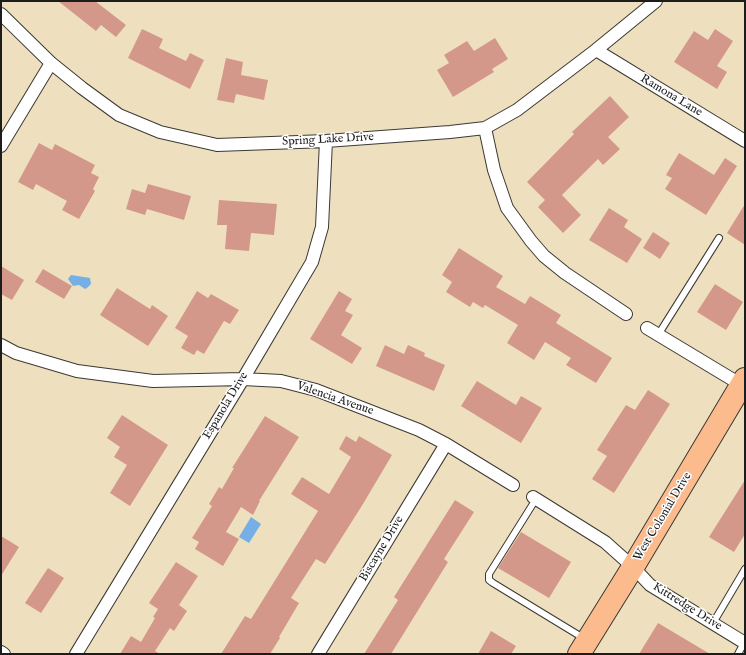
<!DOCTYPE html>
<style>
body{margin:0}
#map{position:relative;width:746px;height:655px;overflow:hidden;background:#eee0bf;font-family:"IM FELL English",serif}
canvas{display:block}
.frame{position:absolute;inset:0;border:2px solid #1c1c1c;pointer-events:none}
</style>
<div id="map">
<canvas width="746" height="655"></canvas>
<div class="frame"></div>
</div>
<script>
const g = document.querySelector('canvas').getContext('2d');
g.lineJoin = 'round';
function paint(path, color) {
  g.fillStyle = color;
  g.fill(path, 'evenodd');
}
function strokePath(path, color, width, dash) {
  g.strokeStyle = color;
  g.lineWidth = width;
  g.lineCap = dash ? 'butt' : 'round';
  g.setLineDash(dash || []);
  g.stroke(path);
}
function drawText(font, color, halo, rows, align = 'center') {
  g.font = font + ' "IM FELL English",serif';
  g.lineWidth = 3;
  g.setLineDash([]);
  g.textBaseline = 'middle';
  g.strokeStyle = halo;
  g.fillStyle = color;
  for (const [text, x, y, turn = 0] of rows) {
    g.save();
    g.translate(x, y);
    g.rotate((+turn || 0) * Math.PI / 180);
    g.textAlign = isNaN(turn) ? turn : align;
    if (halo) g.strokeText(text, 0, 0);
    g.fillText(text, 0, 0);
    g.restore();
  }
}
paint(new Path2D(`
 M71 275 90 278 91 284 87 288 85 289 79 285 73 286 68 279Z
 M251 517 261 524 249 543 239 537Z`), '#75afe6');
paint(new Path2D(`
 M58 1H95L126 25 116 37 101 25 96 31Z
 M142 29 163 39 159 48 186 61 190 53 204 60 190 89 128 58Z
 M715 29 733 41 717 66 727 72 717 89 674 62 694 31 708 40Z
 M495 38 508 59 492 69 494 72 453 97 437 70 449 63 444 55 467 41 474 51Z
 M226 58 243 62 241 75 268 80 264 100 236 94 234 103 217 100Z
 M610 96 629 117 608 137 620 149 603 165 598 159 562 195 581 215 563 233 538 207 545 200 527 182 574 134 572 132Z
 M39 143 52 150 55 144 95 165 91 173 99 177 93 189 95 191 79 219 62 210 67 201 36 184 33 190 18 182Z
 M679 153 714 175 725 158 737 166 706 215 665 189 672 178 666 175Z
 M148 184 191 196 184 220 147 209 145 215 126 209 132 189 145 193Z
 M219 200 277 204 274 235 251 233 249 251 225 249 227 225H217Z
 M745 204V245L727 233Z
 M609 208 628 220 624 227 642 239 627 263 589 240Z
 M653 232 670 243 660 259 643 248Z
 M459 248 503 276 496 287 525 304 530 296 561 315 556 323 612 358 596 383 566 365 571 358 545 342 534 360 507 343 518 325 485 305 483 308 473 302 470 307 446 292 452 282 442 275Z
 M1 266 24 280 12 300 1 294Z
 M43 269 72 286 64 299 35 282Z
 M715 284 743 302 726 330 697 312Z
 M117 288 150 309 152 305 168 316 148 346 100 315Z
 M197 291 208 298 211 294 239 310 230 324 224 321 204 354 197 350 194 355 181 348 188 336 175 328Z
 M339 291 352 299 345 311 353 315 341 335 362 348 352 364 310 339Z
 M385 345 404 354 408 345 425 353 424 356 445 365 434 391 376 366Z
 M477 381 516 405 521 396 542 408 521 443 461 406Z
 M648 390 670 404 614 493 592 479 607 456 597 450 626 405 635 410Z
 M122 415 168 445 130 506 110 493 127 465 114 457 120 447 107 438Z
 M265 416 299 437 259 501H260L253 515 241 507 226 532 239 539 223 566 195 549 199 542 192 538 212 506 209 504 219 487 222 489 234 468H232Z
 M346 436 356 442 359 436 392 455 363 504 325 564 316 559 291 598 299 603 279 637 280 638 270 654H221L245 616 251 619 318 511 291 494 302 477 329 494 351 457 339 449Z
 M745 480V534L734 552 709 537Z
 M455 500 474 512 444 559 448 562 391 654H364L398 600 394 597Z
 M521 532 571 562 549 598 498 568Z
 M1 536 19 547 1 576Z
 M176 562 198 576 179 605 187 611 174 631 170 628 155 651 160 654H120L131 636 141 642 155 618 153 617 158 609 149 603Z
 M48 568 64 578 41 613 25 603Z
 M658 623 710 654H639Z
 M491 631 516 646 511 654H478Z`), '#d4988a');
const lane = new Path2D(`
 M658 335 719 238
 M536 499 489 574V580L493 583 585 639
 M713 623 745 569
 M738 654 744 643`);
const street = new Path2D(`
 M1 14 51 63 82 88 119 115 160 132 217 145 326 141 450 132 485 128 517 110 596 50 656 1
 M596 50 745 141
 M485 128 494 170 507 208 531 241 544 256 565 273 626 314
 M1 146 51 63
 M647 328 745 387
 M1 345 16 353 77 371 153 381 243 379 281 381 316 390 419 430 446 444 513 485
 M533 497 605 542 633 567 650 585 745 643
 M1 652 4 654
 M76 654 243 379 312 262 322 227 326 141
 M318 654 446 444`);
const highway = new Path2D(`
 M579 654 633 567 745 379`);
strokePath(lane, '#3c3934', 8);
strokePath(street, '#3c3934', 14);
strokePath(highway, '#3c3934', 24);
strokePath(lane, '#fff', 6);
strokePath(street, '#fff', 12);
strokePath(highway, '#fbbb8d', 22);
drawText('12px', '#1c1c1c', '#fff', [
 ["Ramona Lane",671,96,31],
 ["Spring Lake Drive",328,140,-3],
 ["Valencia Avenue",335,399,19],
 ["Espanola Drive",226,406,-59],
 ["West Colonial Drive",663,517,-59],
 ["Biscayne Drive",382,549,-59],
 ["Kittredge Drive",687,607,32]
]);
</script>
